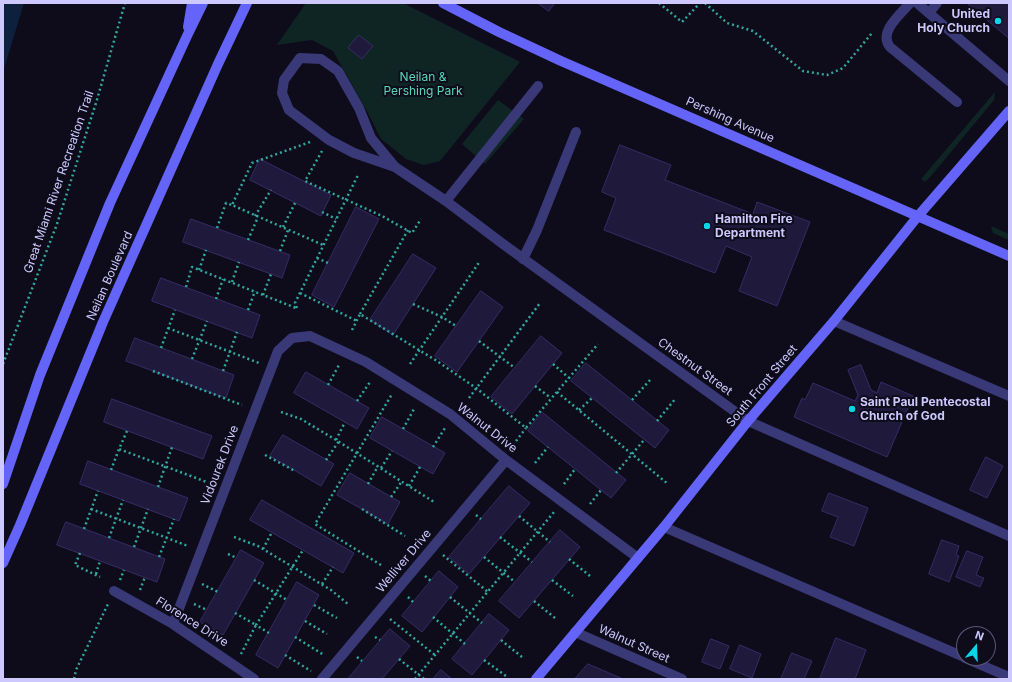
<!DOCTYPE html>
<style>
body{margin:0}
#map{position:relative;width:1012px;height:682px;overflow:hidden;background:#0e0c1b;font-family:Inter,sans-serif}
canvas{display:block}
.frame{position:absolute;inset:0;border:4px solid #cdc8fd;pointer-events:none}
.north{position:absolute;left:956px;top:626px;width:40px;height:40px;box-sizing:border-box;background:#0e0c1b;border:1px solid #5a5775;border-radius:50%;rotate:19deg;font-size:11px;font-weight:700;line-height:16px;text-align:center;color:#cdc8fd}
.north::after{content:'';display:block;margin:auto;width:14px;height:18px;background:#0ad5e7;clip-path:polygon(50% 0,100% 100%,50% 72%,0 100%)}
</style>
<div id="map">
<canvas width="1012" height="682"></canvas>
<div class="frame"></div>
<div class="north">N</div>
</div>
<script>
const g = document.querySelector('canvas').getContext('2d');
g.lineJoin = 'round';
function paint(path, color) {
  g.fillStyle = color;
  g.fill(path, 'evenodd');
}
function strokePath(path, color, width, dash) {
  g.strokeStyle = color;
  g.lineWidth = width;
  g.lineCap = dash ? 'butt' : 'round';
  g.setLineDash(dash || []);
  g.stroke(path);
}
function drawText(font, color, halo, rows, align = 'center') {
  g.font = font + ' Inter,sans-serif';
  g.lineWidth = 4;
  g.setLineDash([]);
  g.textBaseline = 'middle';
  g.strokeStyle = halo;
  g.fillStyle = color;
  for (const [text, x, y, turn = 0] of rows) {
    g.save();
    g.translate(x, y);
    g.rotate((+turn || 0) * Math.PI / 180);
    g.textAlign = isNaN(turn) ? turn : align;
    if (halo) g.strokeText(text, 0, 0);
    g.fillText(text, 0, 0);
    g.restore();
  }
}
paint(new Path2D(`
 M306 3H403L520 62 440 161 424 165 406 159 381 139 368 113 333 51 312 40 277 45Z
 M995 92 994 100 931 176 925 182 921 179Z
 M498 100 524 119 485 164 462 144Z
 M991 226 1009 234V240L993 233Z`), '#0f2524');
paint(new Path2D(`
 M3 3H24L3 72Z`), '#0d213e');
const building = new Path2D(`
 M538 3H555L549 11Z
 M967 3H1009V38Z
 M359 35 373 46 362 59 348 48Z
 M620 145 671 165 665 180 753 214 757 202 810 222 777 306 739 291 752 257 726 246 715 273 604 230 616 198 602 192Z
 M260 159 331 195 321 216 250 180Z
 M356 207 379 219 334 307 312 295Z
 M191 219 290 255 282 278 183 242Z
 M413 254 436 268 393 335 370 320Z
 M161 278 260 315 252 338 152 301Z
 M481 291 503 307 457 372 435 356Z
 M541 336 562 353 512 414 491 397Z
 M135 338 234 375 226 398 126 361Z
 M586 363 669 430 655 448 571 381Z
 M861 365 871 390 877 393 881 382 913 396 887 457 794 417 802 398 805 400 813 383 855 401 858 395 848 370Z
 M306 372 369 408 357 429 294 393Z
 M112 399 212 436 203 459 104 422Z
 M542 412 626 480 611 498 528 431Z
 M382 417 445 453 433 474 370 438Z
 M283 435 334 464 321 486 270 456Z
 M986 457 1003 466 987 498 970 490Z
 M88 461 188 498 179 521 80 484Z
 M350 473 400 502 388 524 337 495Z
 M509 486 530 503 469 574 449 557Z
 M829 493 868 508 854 546 830 537 838 517 822 511Z
 M262 500 354 553 343 573 250 520Z
 M66 522 165 559 157 582 57 545Z
 M560 530 580 547 519 618 499 601Z
 M942 540 959 546 956 555 959 556 949 582 929 574Z
 M241 550 264 563 223 635 200 622Z
 M967 551 983 557 976 575 984 578 980 587 956 577Z
 M439 571 458 587 422 632 402 616Z
 M297 582 319 595 278 668 256 655Z
 M489 614 509 630 472 675 452 659Z
 M390 629 410 646 399 659 382 679H348Z
 M836 638 866 650 855 679H820Z
 M711 639 729 646 720 669 702 662Z
 M740 645 761 654 752 678 730 669Z
 M792 653 812 661 804 679H781Z
 M588 664 623 679H575Z
 M441 670 452 679H433Z`);
paint(building, '#1f193b');
strokePath(building, '#362c66', 1);
strokePath(new Path2D(`
 M659 3 682 22 700 3
 M705 3 727 23 753 31 803 71 827 75 843 68 872 33
 M310 142 252 163 232 205 323 245
 M322 151 305 181 382 216 412 233 421 219
 M322 212 336 219
 M255 216 271 190
 M283 227 295 203
 M217 228 226 203 232 205
 M248 240 258 217
 M280 251 288 230
 M317 258 328 263
 M199 270 206 250
 M232 282 239 262
 M186 287 192 267 296 308
 M300 293 357 321
 M263 295 271 274
 M216 299 223 279
 M413 304 442 317 456 326
 M297 308 295 303 358 175
 M248 310 255 291
 M360 314 408 230
 M168 328 259 363
 M352 330 360 314 437 361 476 388 526 428 598 344
 M479 341 515 368
 M161 348 175 310
 M192 359 207 321
 M3 364 57 224 96 103 125 3
 M410 364 480 261
 M553 364 569 378
 M153 371 242 405
 M223 371 237 332
 M328 385 339 365
 M535 386 551 398
 M557 392 668 484
 M469 398 540 303
 M632 400 650 380
 M357 401 370 382
 M579 410 592 398
 M281 412 301 419 336 440 434 502
 M657 421 676 398
 M403 429 414 409
 M127 431 119 449 212 484
 M336 440 345 422
 M513 445 526 428
 M433 447 445 428
 M265 455 295 471
 M326 460 339 441
 M535 463 548 447
 M381 468 392 451
 M111 470 119 449
 M616 473 644 440
 M368 484 378 466
 M564 484 575 469
 M409 486 420 467
 M158 487 172 447
 M391 497 402 481
 M590 504 601 490
 M91 509 188 546
 M362 509 405 536
 M476 515 481 519
 M519 516 550 542
 M84 529 98 491
 M234 537 258 546 331 590 348 604
 M500 537 532 562
 M109 538 123 500
 M134 547 148 509
 M263 549 272 532
 M80 553 75 565 100 577
 M228 554 237 558
 M443 555 488 592
 M159 557 174 519
 M484 557 515 582
 M569 559 590 576
 M381 565 315 524 392 394
 M96 574 100 561
 M425 576 431 581
 M120 580 124 570
 M254 580 287 600
 M552 580 573 596
 M202 584 218 592
 M322 584 333 567
 M140 590 145 577
 M408 597 413 602
 M450 597 482 623
 M534 601 555 618
 M194 604 207 610
 M314 605 337 618
 M235 613 256 625 241 654
 M433 617 465 644
 M390 619 435 655
 M305 621 327 634
 M269 633 256 625 303 550
 M295 637 324 655
 M375 637 380 640
 M501 640 522 657
 M285 655 311 671
 M357 657 362 661
 M399 659 424 679
 M484 660 506 676
 M74 679 76 670 109 602
 M415 679 554 512`), '#31a89e', 2.5, [2, 3]);
strokePath(new Path2D(`
 M910 3C900 15 878 32 890 47L957 102
 M929 13 937 3
 M523 259 537 230 576 132
 M834 321 1009 396
 M664 527 964 657
 M965 658 1009 677`), '#3a3978', 10);
strokePath(new Path2D(`
 M917 3 1009 81
 M395 167 354 153 329 140 289 110 282 93 284 80 300 58 321 59 338 71 359 108 371 138 395 167 446 201 503 244 748 421 1009 536
 M446 201 538 86
 M114 591 173 624 254 679
 M173 624 278 351 292 338 310 336 366 362 450 414 506 460 638 558
 M575 632 682 679
 M322 679 506 460`), '#3a3978', 10);
strokePath(new Path2D(`
 M443 3 499 32 561 61 1009 256
 M188 27 192 3
 M3 484 40 375 110 203 187 36 203 3
 M3 563 20 525 103 322 218 64 247 3
 M536 679 664 527 748 421 834 321 918 216 1009 111`), '#6564f8', 10);
for (const [x, y, r, color] of [
 [998,21,4,"#0ad5e7"],
 [707,226,4,"#0ad5e7"],
 [852,409,4,"#0ad5e7"]
]) {
  const dot = new Path2D();
  dot.arc(x, y, r, 0, 2 * Math.PI);
  g.fillStyle = color;
  g.fill(dot);
  strokePath(dot, '#0e0c1b', 1.5);
}
drawText('bold 12px', '#cdc8fd', '#0e0c1b', [
 ["United",990,14,"right"],
 ["Holy Church",990,28,"right"],
 ["Hamilton Fire",715,219],
 ["Department",715,233],
 ["Saint Paul Pentecostal",860,402],
 ["Church of God",860,416]
], 'left');
drawText('12px', '#59d8b6', '#0e0c1b', [
 ["Neilan &",423,77],
 ["Pershing Park",423,91]
]);
drawText('12px', '#cdc8fd', '#0e0c1b', [
 ["Pershing Avenue",730,120,24],
 ["Great Miami River Recreation Trail",59,182,-71],
 ["Neilan Boulevard",110,276,-66],
 ["Chestnut Street",695,367,36],
 ["South Front Street",762,386,-50],
 ["Walnut Drive",487,428,38],
 ["Vidourek Drive",220,465,-69],
 ["Welliver Drive",404,561,-50],
 ["Florence Drive",192,622,32],
 ["Walnut Street",634,644,24]
]);
</script>
